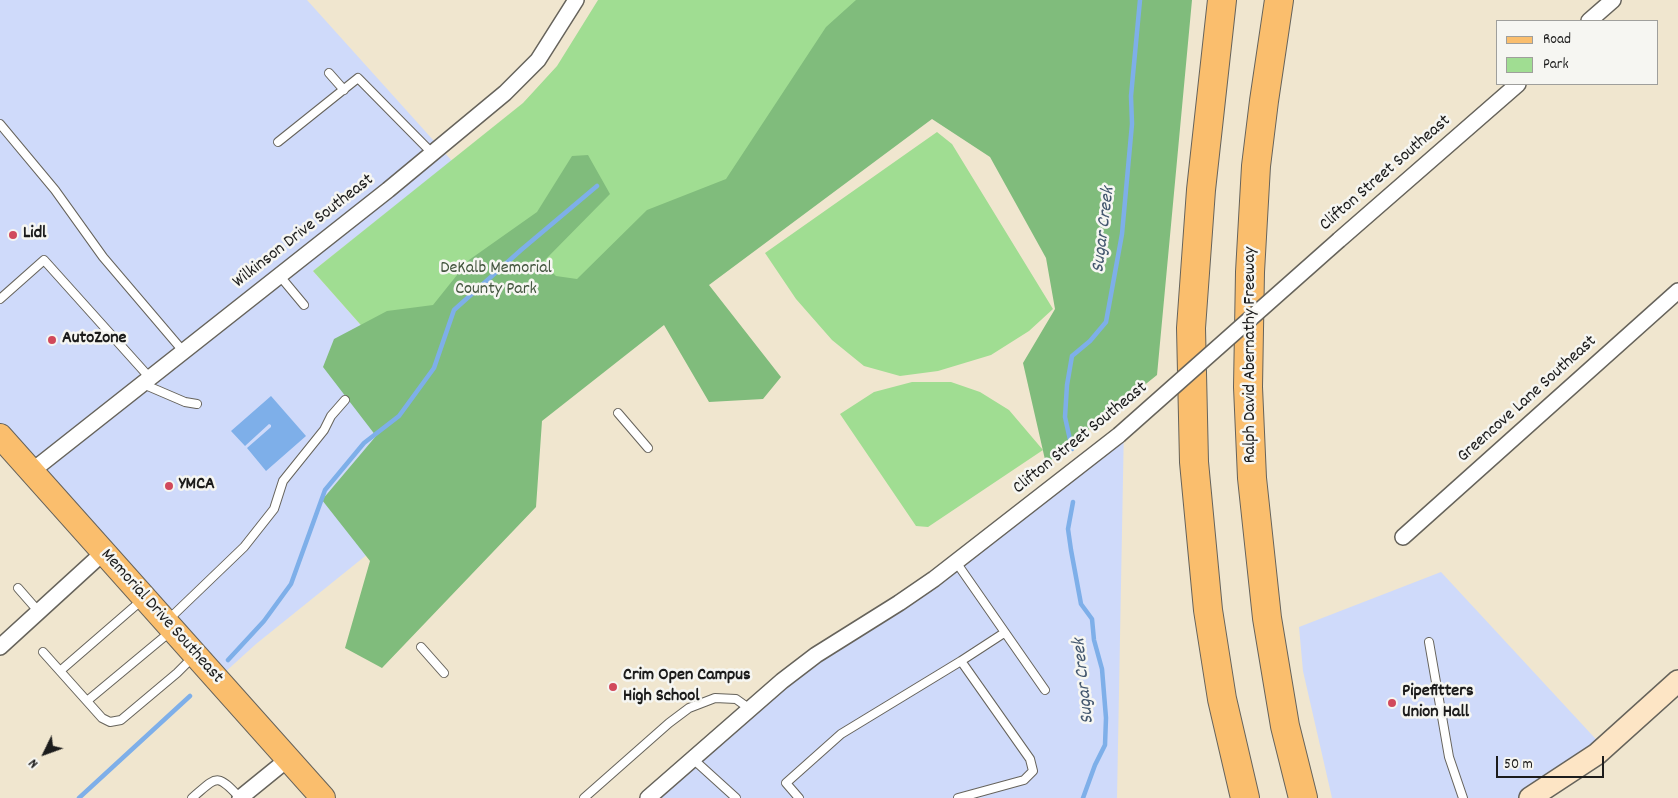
<!DOCTYPE html>
<style>
body{margin:0}
#map{position:relative;width:1678px;height:798px;overflow:hidden;background:#f0e6cf;font-family:Dekko,sans-serif}
canvas{display:block}
.legend{position:absolute;left:1496px;top:20px;width:162px;height:65px;box-sizing:border-box;background:#f6f6f2;border:1px solid #9f9f9c;margin:0;padding:6px 9px;list-style:none;font-size:15px;color:#1c1c1c}
.legend li{display:flex;align-items:center;gap:10px;height:25px}
.legend b{width:25px;border:1px solid #9f9f9c}
.north{position:absolute;left:20px;top:728px;width:50px;height:50px;-webkit-text-stroke:4px #f6f6f2;paint-order:stroke;rotate:228deg;font-size:14px;font-weight:700;line-height:20px;text-align:center;color:#1c1c1c}
.north::after{content:'';display:block;margin:auto;width:18px;height:22px;background:#1c1c1c;clip-path:polygon(50% 0,100% 100%,50% 72%,0 100%)}
.scale{position:absolute;left:1496px;top:756px;width:108px;height:22px;box-sizing:border-box;border:2px solid #1c1c1c;border-top:0;padding-left:6px;font-size:15px;line-height:18px;white-space:nowrap;color:#1c1c1c;-webkit-text-stroke:4px #f6f6f2;paint-order:stroke}
</style>
<div id="map">
<canvas width="1678" height="798"></canvas>
<ul class="legend">
<li><b style="height:6px;background:#fabe6d"></b>Road</li>
<li><b style="height:14px;background:#a0dd92"></b>Park</li>
</ul>
<div class="north">N</div>
<div class="scale">50 m</div>
</div>
<script>
const g = document.querySelector('canvas').getContext('2d');
g.lineJoin = 'round';
function paint(path, color) {
  g.fillStyle = color;
  g.fill(path, 'evenodd');
}
function strokePath(path, color, width, dash) {
  g.strokeStyle = color;
  g.lineWidth = width;
  g.lineCap = dash ? 'butt' : 'round';
  g.setLineDash(dash || []);
  g.stroke(path);
}
function drawText(font, color, halo, rows, align = 'center') {
  g.font = font + ' Dekko,sans-serif';
  g.lineWidth = 5;
  g.setLineDash([]);
  g.textBaseline = 'middle';
  g.strokeStyle = halo;
  g.fillStyle = color;
  for (const [text, x, y, turn = 0] of rows) {
    g.save();
    g.translate(x, y);
    g.rotate((+turn || 0) * Math.PI / 180);
    g.textAlign = isNaN(turn) ? turn : align;
    if (halo) g.strokeText(text, 0, 0);
    g.fillText(text, 0, 0);
    g.restore();
  }
}
paint(new Path2D(`
 M0 0H307L452 161 313 271 482 462 256 644 213 683 0 442Z
 M1124 424 1117 798H650L811 662 938 576Z
 M1441 572 1605 749 1539 798H1332L1303 671 1299 627Z`), '#cfdafa');
paint(new Path2D(`
 M598 0H1146L964 8 482 462 313 271 523 103 557 66Z
 M937 132 952 144 1053 309 1029 331 991 355 938 371 900 376 864 366 832 340 796 299 765 253Z
 M912 382H951L980 392 1009 410 1043 450 928 527 916 526 840 414 874 392Z`), '#a0dd92');
paint(new Path2D(`
 M856 0H1192L1157 375 1046 464 1023 363 1055 309 1046 258 990 157 932 119 709 285 781 377 763 399 709 402 664 325 542 421 536 507 382 668 345 648 370 561 322 500 376 436 323 367 334 339 387 311 433 305 469 260 537 212 572 156 588 155 610 194 542 263 556 276 577 279 647 210 726 179 826 27Z`), '#80bc7c');
paint(new Path2D(`
 M271 396 306 436 266 471 247 448 271 427V425L269 424 245 446 231 431Z`), '#7eafe9');
strokePath(new Path2D(`
 M1072 449 1065 417 1067 385 1072 356 1090 341 1106 322 1122 234 1132 124 1131 96 1140 0
 M1073 502 1068 529 1071 550 1081 604 1092 619 1094 640 1102 669 1106 718 1105 745 1095 765 1083 798
 M228 660 264 621 291 584 325 490 364 443 399 416 434 368 454 310 521 250 597 186
 M79 798 190 696`), '#7eafe9', 4.5);
const lane = new Path2D(`
 M329 73 344 90
 M0 124 55 190 103 257 183 351
 M278 142 358 78 432 153
 M279 275 304 305
 M0 299 44 260 150 378
 M143 384 185 402 197 404
 M618 413 648 448
 M956 562 1045 690
 M18 588 39 612
 M168 620 244 547 274 509 283 481 324 430 331 416 345 400
 M1429 642 1449 757 1463 798
 M421 647 444 673
 M43 652 102 718 110 722 121 720 177 673 194 656
 M961 661 1004 633
 M60 671 142 600
 M87 701 170 632
 M693 759 736 798
 M192 798C217 777 216 772 240 798
 M584 798 669 723 689 708 715 698 736 699 750 709
 M799 798 786 783 841 734 961 661 1030 759 1033 771 1024 780 958 798`);
const street = new Path2D(`
 M1589 21 1613 0
 M1339 240 1518 84
 M32 471 388 190 505 93 538 60 576 0
 M1403 537 1678 291
 M0 647 104 552
 M240 798 288 759
 M648 798 782 681 816 655 899 603 934 579 1119 435`);
const secondary = new Path2D(`
 M1530 798 1597 754 1678 681`);
const primary = new Path2D(`
 M0 436 323 798`);
const highway = new Path2D(`
 M1222 0 1201 190 1191 328 1194 462 1208 610 1222 699 1245 798
 M1279 0 1264 101 1256 166 1250 272 1248 387 1252 478 1267 618 1285 726 1303 798`);
strokePath(lane, '#66635b', 10);
strokePath(street, '#66635b', 18);
strokePath(secondary, '#66635b', 24);
strokePath(primary, '#66635b', 26);
strokePath(highway, '#66635b', 30);
strokePath(lane, '#fff', 8);
strokePath(street, '#fff', 15);
strokePath(secondary, '#fde5c5', 21);
strokePath(primary, '#fabe6d', 24);
strokePath(highway, '#fabe6d', 28);
const streetBridge = new Path2D(`
 M1119 435 1339 240`);
strokePath(streetBridge, '#66635b', 18, []);
strokePath(streetBridge, '#fff', 15);
for (const [x, y, r, color] of [
 [13,235,5,"#d1495b"],
 [52,340,5,"#d1495b"],
 [169,486,5,"#d1495b"],
 [613,687,5,"#d1495b"],
 [1392,703,5,"#d1495b"]
]) {
  const dot = new Path2D();
  dot.arc(x, y, r, 0, 2 * Math.PI);
  g.fillStyle = color;
  g.fill(dot);
  strokePath(dot, '#f6f6f2', 2);
}
drawText('18px', '#1c1c1c', '#f6f6f2', [
 ["Clifton Street Southeast",1386,174,-41],
 ["Wilkinson Drive Southeast",304,232,-38],
 ["Ralph David Abernathy Freeway",1252,355,-90],
 ["Greencove Lane Southeast",1528,400,-42],
 ["Clifton Street Southeast",1081,439,-39],
 ["Memorial Drive Southeast",161,617,48]
]);
drawText('bold 18px', '#1c1c1c', '#f6f6f2', [
 ["Lidl",23,235],
 ["AutoZone",62,340],
 ["YMCA",179,486],
 ["Crim Open Campus",623,677],
 ["High School",623,698],
 ["Pipefitters",1402,693],
 ["Union Hall",1402,714]
], 'left');
drawText('18px', '#44563f', '#f6f6f2', [
 ["DeKalb Memorial",496,270],
 ["County Park",496,291]
]);
drawText('italic 19px', '#43576e', '#f6f6f2', [
 ["Sugar Creek",1105,230,-83],
 ["Sugar Creek",1085,681,-96]
]);
</script>
